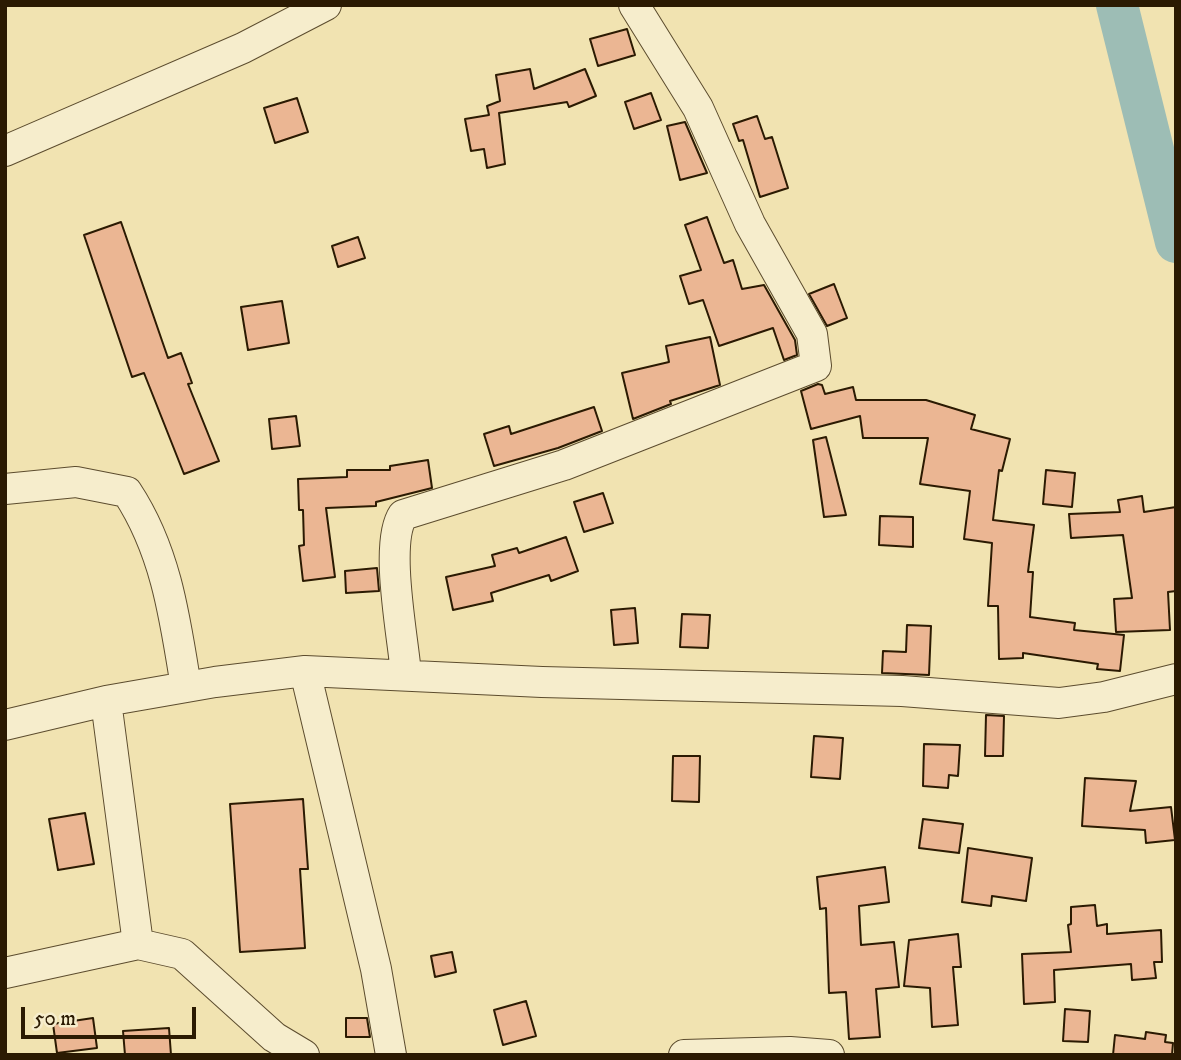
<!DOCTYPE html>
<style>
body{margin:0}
#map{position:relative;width:1181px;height:1060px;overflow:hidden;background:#f1e3b1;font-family:"IM FELL DW Pica",serif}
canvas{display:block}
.frame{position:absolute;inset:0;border:7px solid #2b1a02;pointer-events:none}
.scale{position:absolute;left:21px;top:1007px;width:175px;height:32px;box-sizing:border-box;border:4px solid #2b1a02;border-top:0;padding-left:9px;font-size:21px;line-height:24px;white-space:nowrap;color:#2b1a02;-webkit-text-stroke:5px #f6edcc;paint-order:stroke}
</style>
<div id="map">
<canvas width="1181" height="1060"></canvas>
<div class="frame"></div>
<div class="scale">50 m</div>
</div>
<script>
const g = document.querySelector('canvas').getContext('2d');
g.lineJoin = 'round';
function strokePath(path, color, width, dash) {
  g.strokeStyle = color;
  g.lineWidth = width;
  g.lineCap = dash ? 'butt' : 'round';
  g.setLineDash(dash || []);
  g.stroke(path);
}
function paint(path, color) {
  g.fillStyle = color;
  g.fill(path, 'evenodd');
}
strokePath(new Path2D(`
 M1117 5 1176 242`), '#9dbdb5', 42);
const building = new Path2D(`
 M627 29 635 55 598 66 590 39Z
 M530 69 534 89 585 69 596 96 569 107 567 102 499 113 505 164 487 168 484 149 471 151 465 119 489 115 487 106 500 101 496 75Z
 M651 93 661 120 634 129 625 102Z
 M297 98 308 132 275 143 264 108Z
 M757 116 765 139 772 137 788 188 760 197 743 140 739 141 733 124Z
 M685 122 707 173 680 180 667 126Z
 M707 217 724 263 733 260 742 289 764 285 795 340 797 355 784 360 773 328 719 346 703 300 689 304 680 276 701 270 685 225Z
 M121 222 168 358 181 353 192 383 188 384 219 461 184 474 144 373 132 377 84 235Z
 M358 237 365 258 338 267 332 246Z
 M834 284 847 318 827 326 809 294Z
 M282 301 289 343 248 350 241 307Z
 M710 337 720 385 670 401 671 404 633 419 622 373 669 362 666 346Z
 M818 384 822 385 825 394 853 387 856 400H926L975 415 971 429 1010 439 1002 471 999 470 993 520 1034 525 1028 572H1033L1030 617 1075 623 1074 630 1124 635 1120 671 1097 669 1098 664 1023 653V658L999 659 998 606H988L992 543 964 539 970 491 920 484 928 438H863L860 416 811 429 801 391Z
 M594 407 602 431 558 448 494 466 484 434 509 426 511 434Z
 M296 416 300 446 272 449 269 419Z
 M826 437 846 515 824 517 813 440Z
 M428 460 432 488 376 502V506L326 508 335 577 303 581 299 546 304 545 303 510H299L298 479 347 477V470H390V466Z
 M1046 470 1075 473 1072 507 1043 504Z
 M603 493 613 523 584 532 574 502Z
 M1142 496 1144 512 1176 507V591L1168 592 1170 630 1116 632 1114 599 1132 598 1123 535 1071 538 1069 514 1120 512 1118 500Z
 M880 516 913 517V547L879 545Z
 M566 537 578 571 551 581 549 575 491 593 493 601 453 610 446 577 495 566 492 555 517 548 519 553Z
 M377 568 379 591 346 593 345 571Z
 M635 608 638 643 614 645 611 610Z
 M682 614 710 615 708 648 680 647Z
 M907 625 931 626 929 675 882 673 883 651 906 652Z
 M986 715 1004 716 1003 756H985Z
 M814 736 843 738 840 779 811 777Z
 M924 744 960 745 958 776 949 775 948 788 923 786Z
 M673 756H700L699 802 672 801Z
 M1085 778 1136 781 1130 811 1171 807 1175 840 1146 843 1145 830 1082 826Z
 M303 799 308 869H300L305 948 240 952 230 804Z
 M85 813 94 864 58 870 49 819Z
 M923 819 963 824 959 853 919 848Z
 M968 848 1032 858 1026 901 992 896 991 906 962 902Z
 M885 867 889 902 859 906 861 945 894 942 899 987 876 989 880 1037 849 1039 846 992 829 993 826 908 820 909 817 877Z
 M1095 905 1097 926 1107 924V934L1161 930 1162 962H1154L1156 978 1132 980 1131 964 1054 970 1055 1002 1024 1004 1022 954 1071 952 1068 925 1071 924V907Z
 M958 934 961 967H953L958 1025 932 1027 930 988 904 986 909 940Z
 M452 952 456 972 435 977 431 956Z
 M526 1001 536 1036 503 1045 494 1010Z
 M1065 1009 1090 1011 1088 1042 1063 1041Z
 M93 1018 97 1048 57 1053 53 1024Z
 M346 1018H367L370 1037H346Z
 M169 1028 171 1055H125L123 1031Z
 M1146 1032 1166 1035 1165 1042 1173 1043 1172 1055H1113L1115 1035 1145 1039Z`);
paint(building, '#ebb693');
strokePath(building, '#2b1a02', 2);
const minor = new Path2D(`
 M5 151 243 48 326 5
 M5 489 76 482 127 492C166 551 175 618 186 687
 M305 671 376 969 391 1055
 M406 674C403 637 384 543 403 515L564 465 816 366 812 334 750 224 698 108 634 5
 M106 701 138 944
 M5 725 106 701 215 682 305 671 542 682 902 691 1059 703 1104 697 1176 679
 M5 973 138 944 182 954 274 1037 304 1055
 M684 1055 790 1052 829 1055`);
strokePath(minor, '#5c4c2e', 32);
strokePath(minor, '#f6edcc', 30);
</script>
